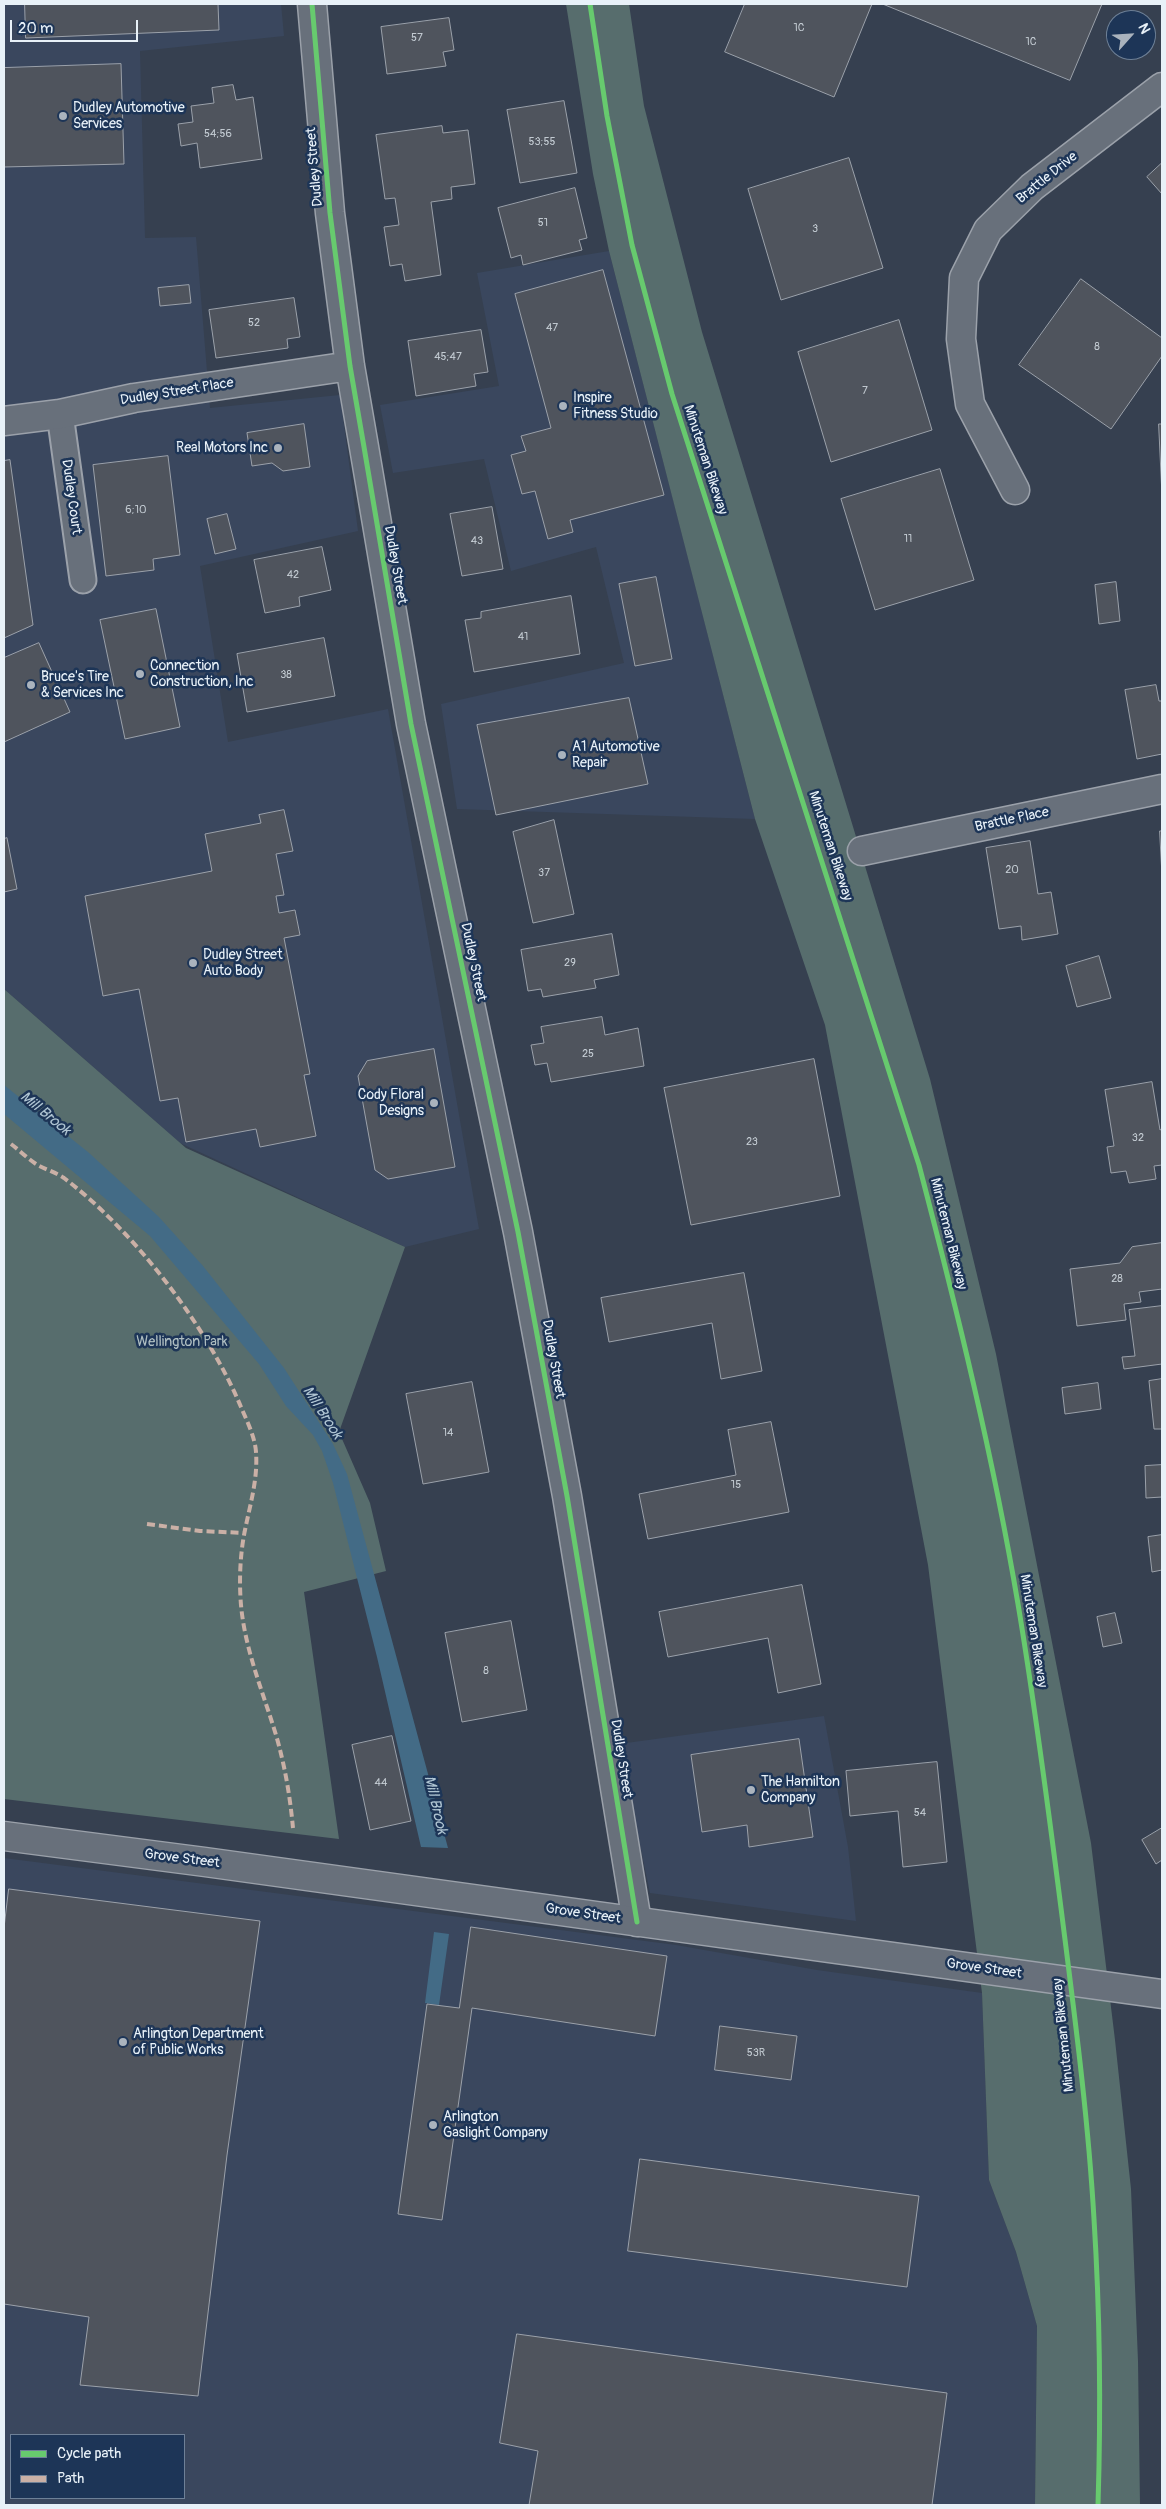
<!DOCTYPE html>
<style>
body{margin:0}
#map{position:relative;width:1166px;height:2509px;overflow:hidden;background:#364050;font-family:Pangolin,sans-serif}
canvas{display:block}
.frame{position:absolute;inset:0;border:5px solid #e8f1f8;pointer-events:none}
.legend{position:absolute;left:10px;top:2434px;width:175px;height:65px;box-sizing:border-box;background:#1d3557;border:1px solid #6e8097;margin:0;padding:6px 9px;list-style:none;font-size:15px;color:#e8f1f8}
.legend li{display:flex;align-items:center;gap:10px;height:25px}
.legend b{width:25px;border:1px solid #6e8097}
.north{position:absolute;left:1106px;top:10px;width:50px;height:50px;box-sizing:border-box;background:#1d3557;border:1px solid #6e8097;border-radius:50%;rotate:64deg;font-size:14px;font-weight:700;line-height:20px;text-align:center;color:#e8f1f8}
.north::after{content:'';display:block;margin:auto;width:18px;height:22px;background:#aab3bd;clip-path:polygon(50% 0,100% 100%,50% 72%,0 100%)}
.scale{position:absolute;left:10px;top:20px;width:128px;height:22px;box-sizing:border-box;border:2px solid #e8f1f8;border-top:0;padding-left:6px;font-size:15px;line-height:18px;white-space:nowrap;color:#e8f1f8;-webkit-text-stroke:4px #1d3557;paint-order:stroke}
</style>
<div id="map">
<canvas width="1166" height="2509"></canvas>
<div class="frame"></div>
<ul class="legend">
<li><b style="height:6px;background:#67ca6e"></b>Cycle path</li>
<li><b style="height:6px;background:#cab0a6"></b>Path</li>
</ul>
<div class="north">N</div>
<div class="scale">20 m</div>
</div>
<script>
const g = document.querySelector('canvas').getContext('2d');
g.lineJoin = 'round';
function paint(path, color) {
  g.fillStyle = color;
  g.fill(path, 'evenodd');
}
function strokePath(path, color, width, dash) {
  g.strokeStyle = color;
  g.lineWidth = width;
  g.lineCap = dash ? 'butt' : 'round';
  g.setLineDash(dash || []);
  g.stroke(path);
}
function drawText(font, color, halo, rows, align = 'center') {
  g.font = font + ' Pangolin,sans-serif';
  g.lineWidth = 5;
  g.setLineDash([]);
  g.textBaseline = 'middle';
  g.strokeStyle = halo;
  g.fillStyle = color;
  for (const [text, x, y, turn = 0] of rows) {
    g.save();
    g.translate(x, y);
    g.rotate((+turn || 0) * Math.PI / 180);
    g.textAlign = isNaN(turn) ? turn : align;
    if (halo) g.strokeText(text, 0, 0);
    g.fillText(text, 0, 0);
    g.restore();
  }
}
paint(new Path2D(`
 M4 4H281L284 36 140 51 145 238 196 237 210 408 340 395 358 531 200 566 228 742 388 709 479 1229 405 1247 180 1143 4 989Z
 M609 251 682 534 755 819 457 809 441 704 624 663 596 547 511 571 484 459 393 473 380 405 499 386 477 273Z
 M824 1716 848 1847 856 1921 650 1893 619 1744Z
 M4 1858 676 1945 817 1970 982 1993 989 2180 1016 2252 1037 2326 1035 2505H4ZM11 2435H184V2498H11Z`), '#3a475e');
paint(new Path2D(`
 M566 4H629L644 106 702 332 930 1079 996 1354 1091 1843 1115 2040 1131 2189 1138 2361 1140 2505H1035L1037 2326 1016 2252 989 2180 982 1993 928 1565 825 1025 755 819 609 251 593 174Z
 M4 989 186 1148 405 1247 339 1432 370 1503 386 1571 304 1592 339 1839 4 1799Z`), '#576d6d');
paint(new Path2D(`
 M4 1085 88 1152 159 1217 203 1266 284 1368 333 1444 347 1474 448 1848 421 1847 377 1657 333 1483 322 1451 313 1435 286 1406 259 1364 150 1236 4 1114Z
 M434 1932 449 1934 439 2005 425 2003Z`), '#436b86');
const building = new Path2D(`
 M25 4H218L219 30 26 38Z
 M745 4H872L834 97 725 52Z
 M883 4H1102L1070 80Z
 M449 18 454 50 443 52 446 66 387 74 381 27Z
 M121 64 124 164 4 167V68Z
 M233 85 236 100 253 97 262 159 200 168 197 143 181 146 178 124 193 122 191 106 214 103 212 88Z
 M564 101 577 173 520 183 507 110Z
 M442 126 443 133 468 130 475 184 451 187 452 199 431 202 441 275 405 281 402 264 390 266 384 227 399 225 395 198 385 199 376 135Z
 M849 158 883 268 781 300 748 189Z
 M1162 163V194L1147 177Z
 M575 188 587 238 579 240 582 250 523 265 521 255 511 258 498 208Z
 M603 270 664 495 570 520 573 532 548 539 535 491 522 494 511 455 526 451 521 436 551 428 515 294Z
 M1081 279 1162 338V356L1111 429 1019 365Z
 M189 285 191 303 160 306 158 288Z
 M294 298 300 337 287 339 288 348 216 358 209 310Z
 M899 320 932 430 831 462 798 352Z
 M481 330 488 372 474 374 476 386 416 396 408 341Z
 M304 424 310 467 283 471 272 463 252 466 247 433Z
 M1159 424H1162V495Z
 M168 456 180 555 153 559 154 570 106 576 93 465Z
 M10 460 33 625 4 638V461Z
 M940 469 974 580 875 610 841 499Z
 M492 507 503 569 462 576 450 514Z
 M227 514 236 549 215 554 207 519Z
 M322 547 331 590 299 597 300 606 265 613 254 560Z
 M656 577 672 659 635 666 619 584Z
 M1116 582 1120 621 1099 624 1095 585Z
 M571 596 580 654 474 672 465 620 481 618V612Z
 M156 609 180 727 125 739 100 620Z
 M324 638 335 696 247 712 237 654Z
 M39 643 70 712 4 742V658Z
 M1156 685 1159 701H1162V754L1137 759 1125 690Z
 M629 698 648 784 496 815 477 725Z
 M284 810 293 851 276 854 284 895 276 896 279 913 295 910 300 935 284 938 310 1074 304 1075 316 1136 260 1147 256 1129 186 1142 178 1098 160 1101 139 989 103 996 85 896 212 871 205 834 261 823 259 815Z
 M554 820 574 914 533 923 513 832Z
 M1160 831H1162V875Z
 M7 838 17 889 4 892V839Z
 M1030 841 1038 894 1051 892 1058 934 1022 940 1021 926 999 929 986 848Z
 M612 934 619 975 594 980 596 988 543 997 541 989 528 991 521 950Z
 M1099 956 1111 998 1077 1007 1066 966Z
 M602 1017 605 1035 638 1028 644 1066 551 1082 547 1063 535 1065 531 1045 544 1043 541 1027Z
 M434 1049 455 1167 388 1179 375 1170 358 1076 367 1061Z
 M814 1059 840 1196 691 1225 664 1088Z
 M1152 1082 1160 1130 1162 1129V1165L1154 1166 1156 1179 1129 1183 1126 1171 1111 1173 1107 1147 1114 1146 1105 1090Z
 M1162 1243V1289L1139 1292 1141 1302 1124 1304 1126 1320 1077 1326 1070 1269 1120 1263 1132 1247Z
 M744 1273 762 1371 721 1379 712 1323 609 1342 601 1298Z
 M1162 1306V1364L1124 1369 1122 1357 1135 1356 1129 1310Z
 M1162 1379V1429H1154L1149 1381Z
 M472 1382 489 1472 423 1484 406 1394Z
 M1098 1383 1101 1409 1065 1414 1062 1388Z
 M771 1422 789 1512 648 1539 639 1494 736 1475 728 1430Z
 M1162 1465V1497L1146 1498 1145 1466Z
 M1162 1535V1570L1152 1572 1148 1537Z
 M802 1585 821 1684 778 1693 768 1638 668 1657 659 1612Z
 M1115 1613 1122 1643 1103 1647 1097 1617Z
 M511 1621 527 1710 462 1722 445 1633Z
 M392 1736 411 1821 370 1830 352 1745Z
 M799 1739 813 1837 749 1847 747 1825 702 1832 691 1755Z
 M937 1762 947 1862 903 1867 898 1811 850 1816 846 1771Z
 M1162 1828V1860L1156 1864 1142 1840Z
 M9 1889 260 1921 227 2155 198 2396 80 2385 89 2317 4 2304V1928Z
 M471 1927 667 1956 655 2036 472 2008 442 2220 398 2214 427 2004 459 2008Z
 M720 2026 797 2036 791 2080 715 2070Z
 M640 2159 919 2196 907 2287 628 2251Z
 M517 2334 947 2393 932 2505H529L538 2451 500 2443Z`);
paint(building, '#4f545d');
strokePath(building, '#9ba1aa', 1);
const lane = new Path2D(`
 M60 414 83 580`);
const street = new Path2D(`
 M312 4 330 213 350 366 364 447 411 724 518 1232 567 1496 637 1922
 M4 421 60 414 134 398 350 366
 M1015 490 970 404 961 339 964 278 988 230 1032 187 1162 87
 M862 851 1162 789`);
const secondary = new Path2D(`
 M4 1836 205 1862 1162 1994`);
strokePath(lane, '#9ba1aa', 29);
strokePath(street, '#9ba1aa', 31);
strokePath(secondary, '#9ba1aa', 31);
strokePath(lane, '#68707b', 25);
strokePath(street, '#68707b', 28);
strokePath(secondary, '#68707b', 28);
strokePath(new Path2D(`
 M11 1144C19 1150 27 1158 36 1164 44 1169 55 1172 64 1178 134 1231 207 1326 241 1407 247 1421 255 1437 256 1452 258 1479 250 1505 245 1530 240 1554 239 1581 241 1605 245 1650 263 1692 276 1735 285 1766 290 1796 293 1828
 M147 1524 200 1531 245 1533`), '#cab0a6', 4, [8, 4]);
strokePath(new Path2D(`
 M312 4 330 213 350 366 364 447 411 724 518 1232 567 1496 637 1922
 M590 4 607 116 632 245 672 394 919 1165C957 1310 993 1456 1018 1604 1035 1705 1048 1806 1061 1908 1074 2011 1088 2115 1094 2219 1100 2314 1101 2410 1098 2505`), '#67ca6e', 5);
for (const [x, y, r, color] of [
 [63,116,5,"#aab3bd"],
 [563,406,5,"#aab3bd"],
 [278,448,5,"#aab3bd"],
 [140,674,5,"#aab3bd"],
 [31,685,5,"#aab3bd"],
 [562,755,5,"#aab3bd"],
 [193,963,5,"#aab3bd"],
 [434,1103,5,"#aab3bd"],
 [751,1790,5,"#aab3bd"],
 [123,2042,5,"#aab3bd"],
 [433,2125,5,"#aab3bd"]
]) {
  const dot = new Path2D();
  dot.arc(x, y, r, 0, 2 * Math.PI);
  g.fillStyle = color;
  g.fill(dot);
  strokePath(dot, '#1d3557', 2);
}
drawText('11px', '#c2cad1', null, [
 ["1C",799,28],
 ["57",417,38],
 ["1C",1031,42],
 ["54;56",218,134],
 ["53;55",542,142],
 ["51",543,223],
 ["3",815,229],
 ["52",254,323],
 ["47",552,328],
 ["8",1097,347],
 ["45;47",448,357],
 ["7",865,391],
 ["6;10",136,510],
 ["11",908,539],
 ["43",477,541],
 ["42",293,575],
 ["41",523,637],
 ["38",286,675],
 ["20",1012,870],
 ["37",544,873],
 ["29",570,963],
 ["25",588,1054],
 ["32",1138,1138],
 ["23",752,1142],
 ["28",1117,1279],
 ["14",448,1433],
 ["15",736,1485],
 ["8",486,1671],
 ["44",381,1783],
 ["54",920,1813],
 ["53R",756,2053]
]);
drawText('14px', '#e8f1f8', '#1d3557', [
 ["Dudley Automotive",73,108],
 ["Services",73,124],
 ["Inspire",573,398],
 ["Fitness Studio",573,414],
 ["Real Motors Inc",268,448,"right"],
 ["Connection",150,666],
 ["Construction, Inc",150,682],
 ["Bruce's Tire",41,677],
 ["& Services Inc",41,693],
 ["A1 Automotive",572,747],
 ["Repair",572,763],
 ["Dudley Street",203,955],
 ["Auto Body",203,971],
 ["Cody Floral",424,1095,"right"],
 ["Designs",424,1111,"right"],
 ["The Hamilton",761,1782],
 ["Company",761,1798],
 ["Arlington Department",133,2034],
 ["of Public Works",133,2050],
 ["Arlington",443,2117],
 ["Gaslight Company",443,2133]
], 'left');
drawText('14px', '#e8f1f8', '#1d3557', [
 ["Dudley Street",315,167,-95],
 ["Brattle Drive",1047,178,-39],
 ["Dudley Street Place",177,392,-9],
 ["Minuteman Bikeway",705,460,72],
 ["Dudley Court",71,497,82],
 ["Dudley Street",395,565,80],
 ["Brattle Place",1012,820,-12],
 ["Minuteman Bikeway",830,846,72],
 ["Dudley Street",473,962,78],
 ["Minuteman Bikeway",948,1234,76],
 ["Dudley Street",553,1359,80],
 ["Minuteman Bikeway",1033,1631,81],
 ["Dudley Street",621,1759,81],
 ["Grove Street",182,1859,7],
 ["Grove Street",583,1914,8],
 ["Grove Street",984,1969,8],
 ["Minuteman Bikeway",1064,2035,-96]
]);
drawText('14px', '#b0bfc2', '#1d3557', [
 ["Wellington Park",182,1342]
]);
drawText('italic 15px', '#afc4d2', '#1d3557', [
 ["Mill Brook",45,1114,39],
 ["Mill Brook",322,1413,57],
 ["Mill Brook",435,1805,77]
]);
</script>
